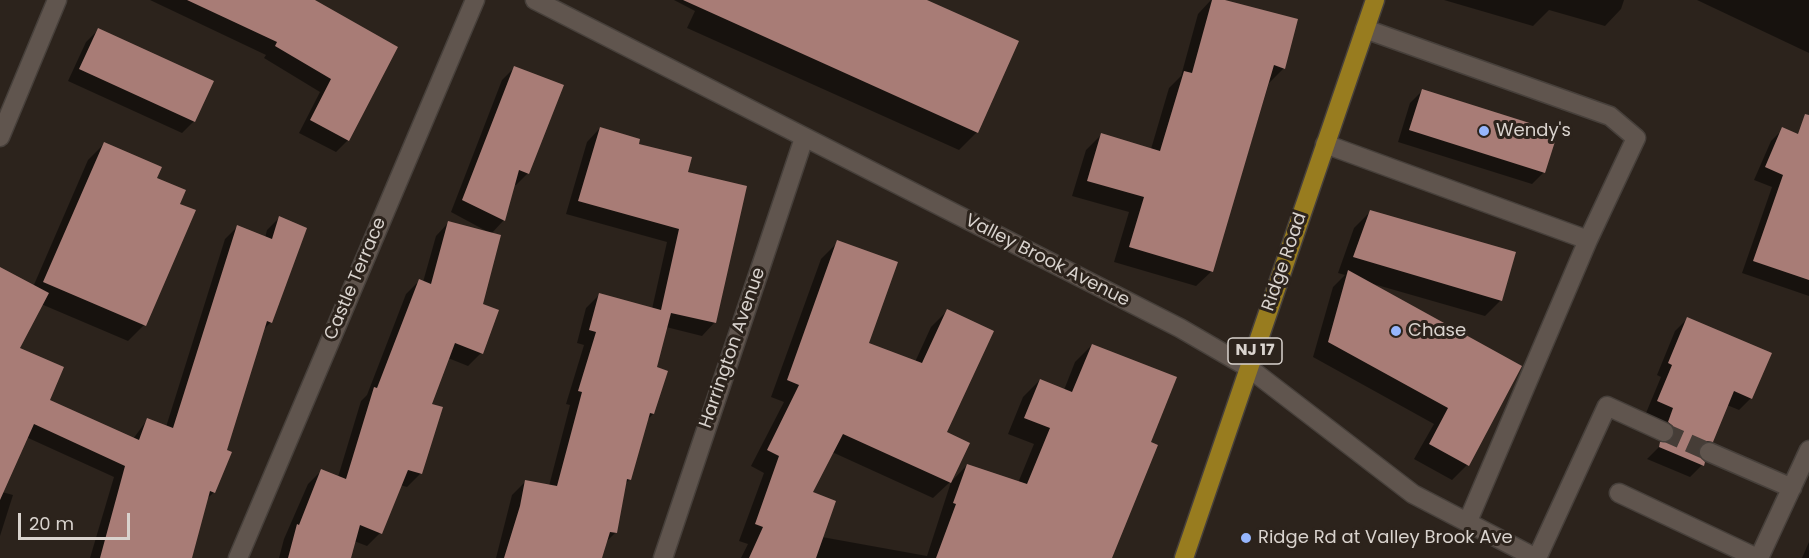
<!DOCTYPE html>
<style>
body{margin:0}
#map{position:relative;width:1809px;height:558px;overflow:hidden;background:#2c231c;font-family:Poppins,sans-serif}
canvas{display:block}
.scale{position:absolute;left:18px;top:513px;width:112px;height:27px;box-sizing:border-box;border:3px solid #d9d3ce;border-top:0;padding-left:8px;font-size:18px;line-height:21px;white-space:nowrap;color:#d9d3ce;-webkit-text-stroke:4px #2c231c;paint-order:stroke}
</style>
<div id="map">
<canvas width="1809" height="558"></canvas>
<div class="scale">20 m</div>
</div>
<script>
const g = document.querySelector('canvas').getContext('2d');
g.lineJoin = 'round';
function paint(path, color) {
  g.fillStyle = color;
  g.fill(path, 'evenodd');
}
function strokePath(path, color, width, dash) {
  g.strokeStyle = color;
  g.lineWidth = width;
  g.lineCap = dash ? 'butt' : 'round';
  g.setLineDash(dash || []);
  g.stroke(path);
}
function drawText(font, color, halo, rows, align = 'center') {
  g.font = font + ' Poppins,sans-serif';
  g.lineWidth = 6;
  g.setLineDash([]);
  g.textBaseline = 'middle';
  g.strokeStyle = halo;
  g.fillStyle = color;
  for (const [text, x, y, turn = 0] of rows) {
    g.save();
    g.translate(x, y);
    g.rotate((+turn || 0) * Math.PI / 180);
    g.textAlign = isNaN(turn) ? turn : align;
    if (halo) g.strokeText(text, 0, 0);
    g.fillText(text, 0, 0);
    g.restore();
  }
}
paint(new Path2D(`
 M150 0H315L348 140 336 152 299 133 320 92 264 58 266 55Z
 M674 0H923L977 132 959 150 687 28 695 11Z
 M1211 0H1219L1284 68 1269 83 1212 271 1196 286 1114 262 1129 212 1072 196 1086 150 1101 135 1151 149 1169 88 1181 76 1198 14Z
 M1444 0H1624L1621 9 1605 26 1549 10 1533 26Z
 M1697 0H1809V53Z
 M98 30 194 121 182 133 68 81 86 42Z
 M514 68 528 173 516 185 513 184 503 221 491 234 481 305V353L468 366 448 358 430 405 441 408 420 474 407 487 400 485 380 533 367 546 354 541 349 558H279L284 539 308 484 322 470 338 477 361 401 367 395 406 294 419 281 423 282 436 236 449 222 490 233 451 212 502 80Z
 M1422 91 1544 172 1532 184 1398 142 1410 103Z
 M600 128 637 145 686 173 715 322 702 336 666 327 655 368 653 414 646 421 629 480 624 485 616 532 605 543 600 558H496L512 495 525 482 549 486 570 405 566 404 584 345 577 343 586 308 599 295 652 309 667 242 566 214 587 142Z
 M1783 129 1809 140V296L1742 273 1772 187 1754 180 1771 141Z
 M104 144 155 178 144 325 128 341 41 304 18 349 48 401 133 439 147 420 166 427 225 239 237 227 265 238 267 230 279 218 271 322 263 330 214 492 206 500 191 558H90L114 477 26 437 2 492 13 495 0 536V271L33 287 88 160Z
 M1371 211 1501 300 1485 316 1370 283 1520 367 1467 465 1452 480 1414 459 1434 424 1313 357 1333 287 1345 275 1338 273 1354 228Z
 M838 242 868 344 915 362 931 327 947 311 945 433 950 482 933 498 832 452 811 493 822 537 927 556 951 482 967 465 1018 483 1034 444 1008 434 1023 397 1040 380 1064 390 1075 362 1092 345 1149 443 1111 558H741L748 544 739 541 764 473 751 466 784 402 771 397 821 259Z
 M1687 319 1751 398 1739 410 1727 405 1712 441 1700 453H1695L1702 465 1690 477 1647 459 1662 444V438L1657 434 1662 420 1646 413 1661 377 1657 375 1675 331Z
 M1809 542V558H1802Z`), '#0007');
paint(new Path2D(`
 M187 0H315L398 47 349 141 310 120 331 79 275 46 277 42Z
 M683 0H927L1019 41 978 133Z
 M1212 0H1225L1298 19 1285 69 1274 65 1213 272 1129 247 1144 197 1087 181 1101 133 1160 151 1184 71 1192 73Z
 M98 28 214 81 195 122 79 69Z
 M514 66 564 85 529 174 519 170 505 221 462 200Z
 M1422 89 1558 132 1545 173 1409 130Z
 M1805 114 1809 115V280L1753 261 1783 175 1765 167 1782 127 1798 134Z
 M600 127 640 139 639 144 692 157 688 172 747 186 716 323 671 313 657 367 668 371 654 414 650 413 631 480 627 479 617 533 610 532 602 558H504L520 506 525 480 557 486 582 392 578 391 596 332 589 330 599 293 661 310 679 229 578 201Z
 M104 142 162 167 157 178 186 190 180 204 196 210 146 326 43 282Z
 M1370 210 1516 252 1502 301 1353 257Z
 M279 216 307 228 272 323 267 321 227 450 232 452 215 493 210 491 192 558H100L125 466 34 424 0 500V267L49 293 20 348 64 367 50 400 139 440 147 418 173 428 237 225 272 239Z
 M448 221 501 235 483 304 499 310 483 354 455 343 432 404 443 407 422 474 408 470 382 534 360 525 351 558H288L297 524 299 525 321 469 346 479 374 387 377 388 419 279 431 284Z
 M837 240 898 262 869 343 922 363 947 309 994 331 947 432 970 443 951 483 843 434 813 492 836 501 816 558H749L763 527 755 524 779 456 767 450 799 385 787 380Z
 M1348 270 1522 366 1469 466 1429 444 1448 408 1328 342Z
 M1687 317 1772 353 1752 399 1734 391 1713 442 1707 441 1699 447 1698 454 1705 462 1704 466 1659 447 1660 442 1670 441 1674 436 1673 426 1668 422 1673 408 1657 401 1672 365 1668 363Z
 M1092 344 1177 377 1151 442 1158 445 1112 558H936L956 504 953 503 967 464 1027 484 1050 428 1024 418 1040 379 1072 392Z`), '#a87c76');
strokePath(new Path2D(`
 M1664 432 1709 452`), '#463d37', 18, [18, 9]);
const minor = new Path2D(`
 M535 0 1180 328 1249 368 1413 494 1536 558
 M1365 29 1610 116 1636 138 1588 240 1468 521
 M0 137 57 0
 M1325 144 1588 240
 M1709 452 1792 488
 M1619 493 1757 558
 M238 558 475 0
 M663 558 804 138
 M1537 558 1607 406 1664 432
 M1759 558 1809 450`);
const major = new Path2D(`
 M1184 558 1375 0`);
strokePath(minor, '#47403b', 21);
strokePath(major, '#47403b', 21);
strokePath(minor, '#60554e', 18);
strokePath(major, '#987c1f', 18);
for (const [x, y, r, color] of [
 [1484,131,6,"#96b6fd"],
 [1396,331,6,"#96b6fd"],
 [1246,538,6,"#96b6fd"]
]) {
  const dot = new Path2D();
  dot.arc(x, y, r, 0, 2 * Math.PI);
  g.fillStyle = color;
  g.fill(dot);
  strokePath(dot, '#2c231c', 2);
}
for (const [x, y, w] of [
 [1255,351,54]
]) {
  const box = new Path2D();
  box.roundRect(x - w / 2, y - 13, w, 26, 4.5);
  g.fillStyle = '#2c231c';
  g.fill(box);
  strokePath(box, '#d9d3ce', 1.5);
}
drawText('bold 16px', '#d9d3ce', null, [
 ["NJ 17",1255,351]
]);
drawText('18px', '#d9d3ce', '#2c231c', [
 ["Wendy's",1496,131],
 ["Chase",1408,331],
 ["Ridge Rd at Valley Brook Ave",1258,538]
], 'left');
drawText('18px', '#d9d3ce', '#2c231c', [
 ["Valley Brook Avenue",1047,261,27],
 ["Ridge Road",1285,262,-71],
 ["Castle Terrace",356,279,-67],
 ["Harrington Avenue",733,348,-71]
]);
</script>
